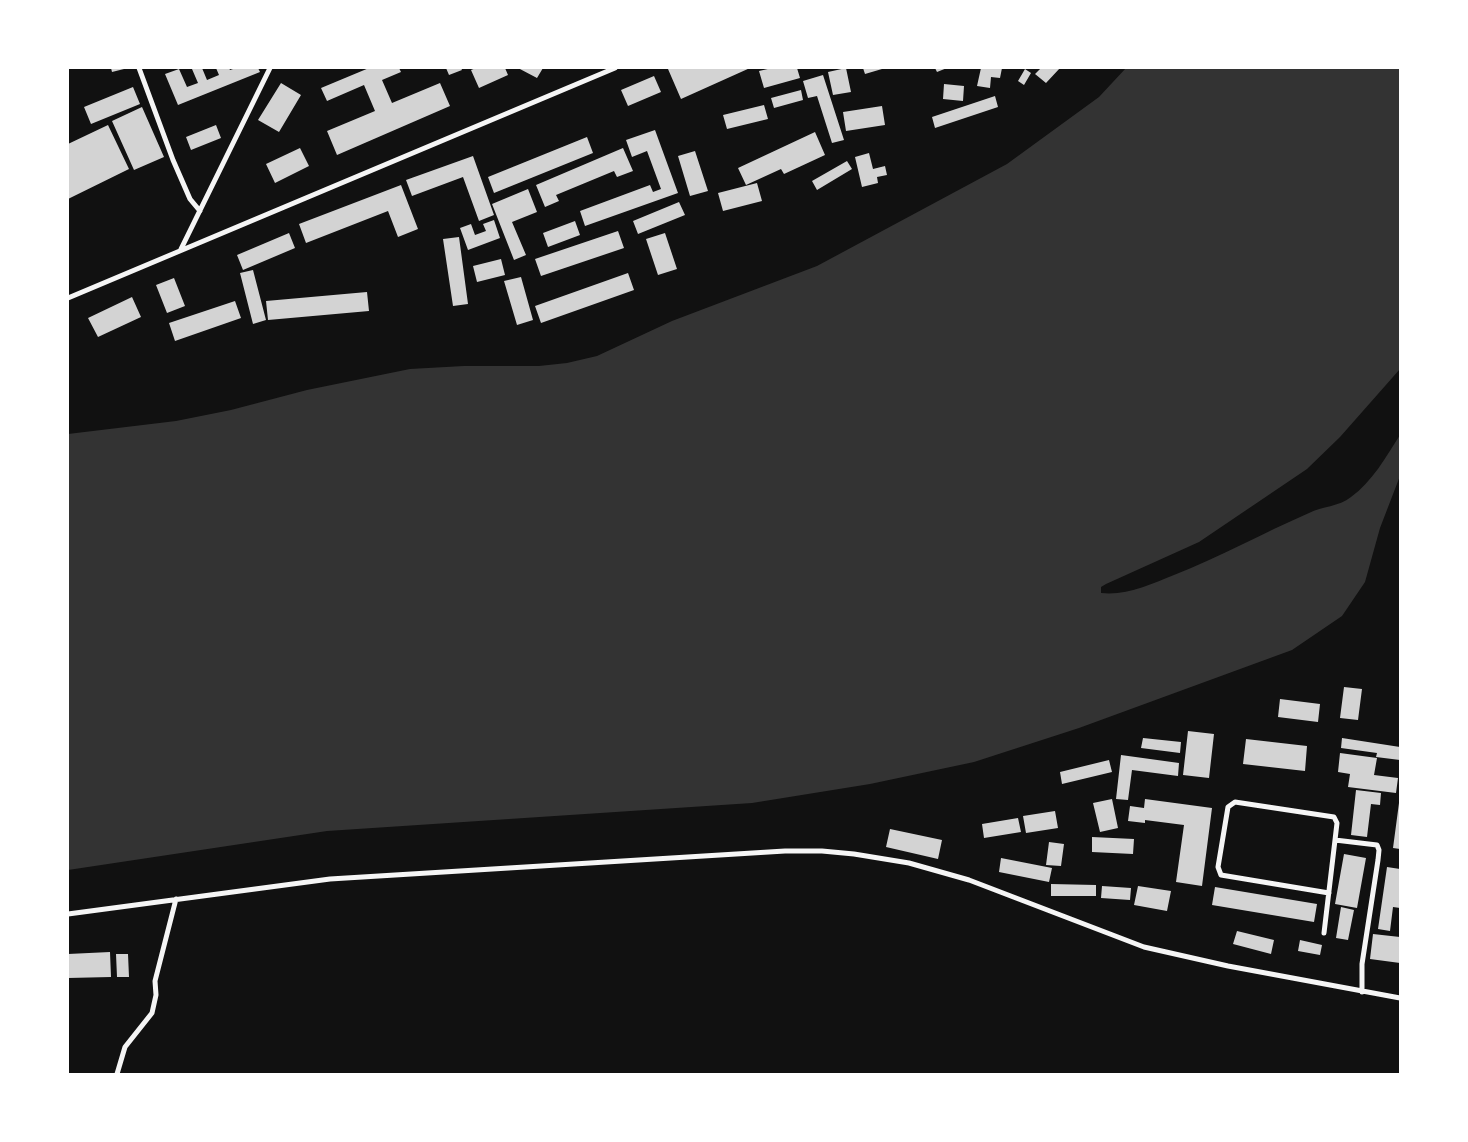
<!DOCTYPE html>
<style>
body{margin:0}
#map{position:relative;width:1468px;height:1142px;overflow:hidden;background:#111;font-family:Roboto,sans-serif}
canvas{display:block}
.frame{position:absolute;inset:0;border:69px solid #fff;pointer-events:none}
</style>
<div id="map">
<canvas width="1468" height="1142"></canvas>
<div class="frame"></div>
</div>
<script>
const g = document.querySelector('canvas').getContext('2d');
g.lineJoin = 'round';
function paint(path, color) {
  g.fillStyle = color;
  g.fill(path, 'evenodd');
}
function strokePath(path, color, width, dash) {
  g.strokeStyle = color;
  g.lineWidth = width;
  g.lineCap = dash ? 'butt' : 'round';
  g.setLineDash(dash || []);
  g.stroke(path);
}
paint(new Path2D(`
 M1126 68H1400V369L1340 437 1307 469 1199 542 1106 584 1101 587V593C1126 596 1152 584 1174 575 1220 557 1263 533 1309 513 1322 506 1339 507 1351 497 1372 482 1386 457 1400 435V476L1380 528 1365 582 1342 616 1292 650 1079 728 974 762 870 784 752 803 327 831 68 870V434L176 421 231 410 307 390 410 369 464 366H539L567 363 597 356 672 321 817 266 1007 164 1099 97Z`), '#333');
paint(new Path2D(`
 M111 68H128L112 72Z
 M197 68H202L207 80 219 75 216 68H229L230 70 236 68H258L260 72 178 105 165 74 179 69 187 87 198 83 192 69Z
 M369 68H399L401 72 382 80 392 103 440 83 450 106 337 155 327 131 375 111 364 85 327 101 321 88Z
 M446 68H461L462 70 449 75Z
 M476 68H505L508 75 479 88 471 70Z
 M518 68H543L537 78Z
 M670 68H750L681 99 668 69Z
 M772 68H797L800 78 764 88 759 71Z
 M846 68 851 92 833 95 828 72Z
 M863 68H881L882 69 865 74Z
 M935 68H947L937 72Z
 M981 68H1002L1000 78 991 77 990 88 977 86Z
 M1041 68H1060L1046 83 1035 74Z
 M1025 69 1031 73 1024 85 1018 81Z
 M823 75 844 140 832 143 817 96 808 98 803 81Z
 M654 76 661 92 628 106 621 90Z
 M281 83 301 95 279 132 258 120Z
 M944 84 964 86 963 101 943 99Z
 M133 87 140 104 91 124 84 107Z
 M801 90 803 100 774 108 771 98Z
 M995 96 998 107 935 128 932 117Z
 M764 105 768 119 727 129 723 115Z
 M882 106 885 125 846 131 843 112Z
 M142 107 164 157 134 170 112 121Z
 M108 125 129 169 68 199V144Z
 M216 125 221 138 191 150 186 137Z
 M655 130 678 193 585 226 580 211 650 185 653 192 661 189 647 151 632 157 626 140Z
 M815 132 825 155 784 174 781 169 746 185 738 168Z
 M587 137 593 153 494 193 488 177Z
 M300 148 309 166 275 183 266 164Z
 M623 148 633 171 617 177 614 171 556 195 559 201 545 207 536 185Z
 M695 151 708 191 690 196 678 156Z
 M869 153 873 169 885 166 887 175 877 177 878 183 862 187 855 157Z
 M473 156 494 215 479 221 463 177 412 196 406 180Z
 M847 161 852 169 817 190 812 181Z
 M757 183 762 201 723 211 718 193Z
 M401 185 418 229 398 237 388 211 306 243 299 224Z
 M528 189 537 212 512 222 526 255 514 260 492 204Z
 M679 202 685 215 638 234 633 221Z
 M494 220 500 238 468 250 460 228 471 224 475 235 486 231 483 224Z
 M575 221 580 235 548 247 543 233Z
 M618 231 624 248 541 276 535 259Z
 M289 233 295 248 243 270 237 255Z
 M665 233 677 269 658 275 646 239Z
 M459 237 468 304 453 306 443 239Z
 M501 259 505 275 477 282 473 266Z
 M253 270 266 320 253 324 240 273Z
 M628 273 634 290 541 323 535 306Z
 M521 277 533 320 517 325 504 281Z
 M174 278 185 306 167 313 156 285Z
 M367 292 369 311 268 320 266 301Z
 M132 297 141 317 98 337 88 318Z
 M235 301 241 318 175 341 169 323Z
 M1344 687 1362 689 1358 720 1340 718Z
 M1280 699 1320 704 1318 722 1278 717Z
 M1188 731 1214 734 1209 778 1183 775Z
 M1143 738 1181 742 1180 753 1141 748Z
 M1342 738 1400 747V760L1376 757 1377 753 1341 748Z
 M1246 739 1307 746 1305 771 1243 764Z
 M1340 753 1377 758 1374 775 1398 778 1396 793 1348 787 1350 774 1338 772Z
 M1121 755 1179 763 1178 776 1132 770 1128 800 1116 799Z
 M1109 760 1112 772 1062 784 1060 772Z
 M1356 790 1381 793 1380 805 1371 804 1367 837 1351 835Z
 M1112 799 1118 828 1100 832 1093 803Z
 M1145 799 1212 808 1202 886 1176 882 1184 825 1145 820V823L1128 821 1130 806 1144 808Z
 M1399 803H1400V849L1393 848Z
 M1055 811 1058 828 1026 833 1023 816Z
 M1018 818 1021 832 984 838 982 824Z
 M890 829 942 840 938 859 886 847Z
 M1092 837 1134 839 1133 854 1092 852Z
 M1049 842 1064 844 1061 866 1046 865Z
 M1344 854 1366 858 1357 908 1335 904Z
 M1001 858 1052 868 1049 882 999 872Z
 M1387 867 1400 869V908L1393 907 1390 931 1378 929Z
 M1051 884 1096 885V896H1051Z
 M1102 886 1131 888 1130 900 1101 898Z
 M1138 886 1171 891 1167 911 1134 905Z
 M1215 887 1317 904 1314 922 1212 905Z
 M1341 907 1354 910 1348 940 1336 938Z
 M1237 931 1274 940 1271 954 1233 944Z
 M1373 934 1400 937V963L1370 959Z
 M1300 940 1322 945 1320 955 1298 951Z
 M110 952 111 977 68 978V954Z
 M116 954H128L129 977H117Z`), '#d3d3d3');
strokePath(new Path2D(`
 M139 68 173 160 190 199 200 211
 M181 249 270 68
 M68 298 615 68
 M1329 893 1221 875 1218 867 1228 807 1235 802 1334 817 1337 823 1335 840 1377 845 1379 850 1378 860 1362 964V992
 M68 914 330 879 785 851H822L854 854 909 863 969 880 1144 947 1228 966 1400 998
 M1324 933 1335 840
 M117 1074 125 1047 152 1013 156 995 155 981 176 899`), '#f5f5f5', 5);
</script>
